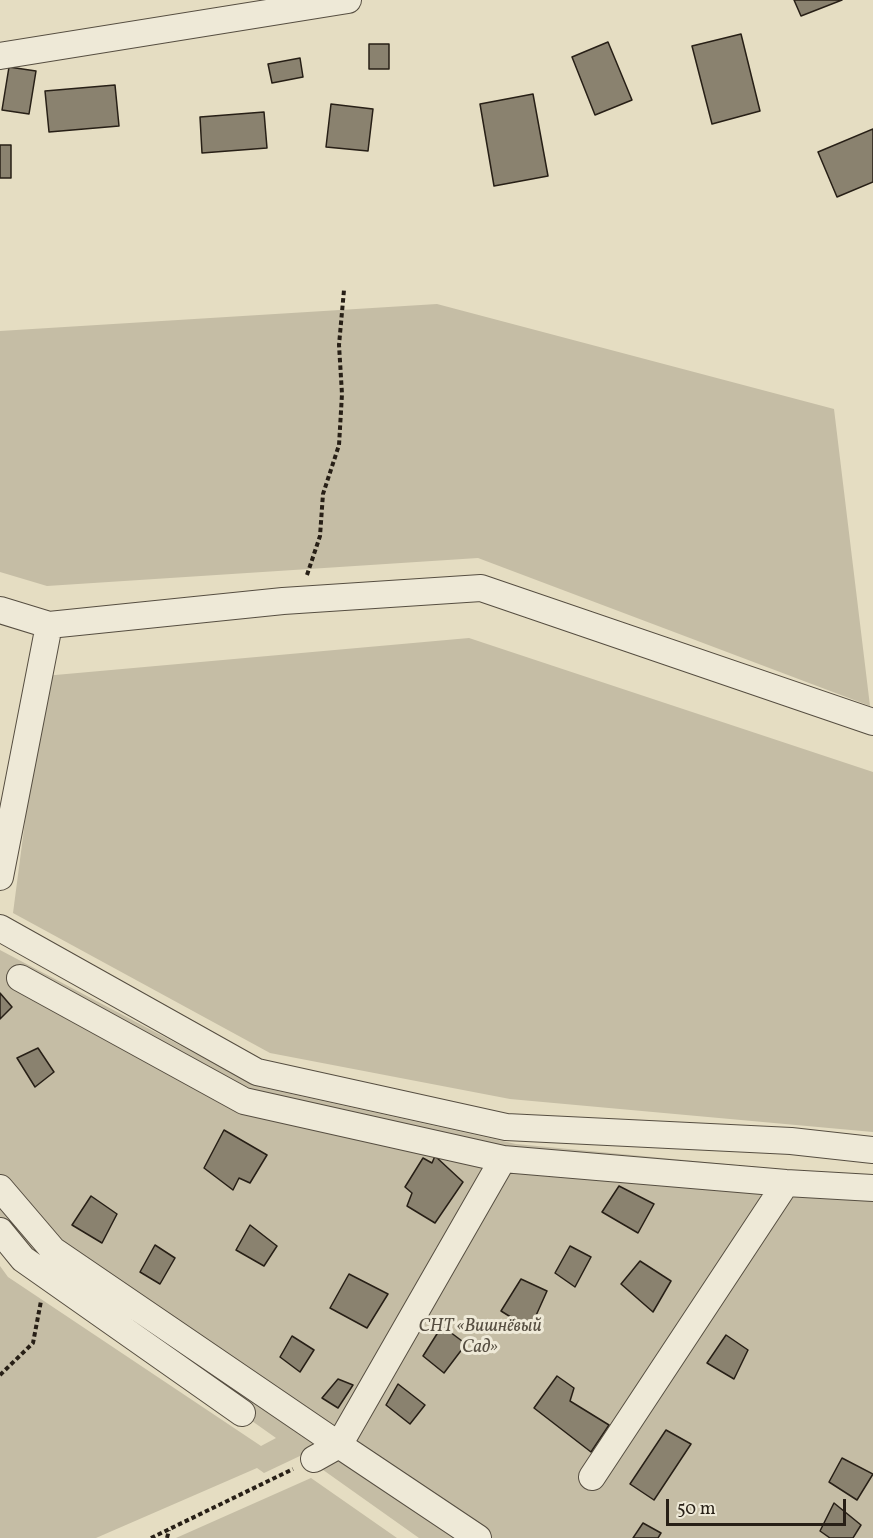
<!DOCTYPE html>
<meta charset="utf-8">
<style>
body{margin:0}
#map{position:relative;width:873px;height:1538px;overflow:hidden;background:#e5ddc2;font-family:Vollkorn,serif}
canvas{display:block}
.scale{position:absolute;left:666px;top:1499px;width:180px;height:27px;box-sizing:border-box;border:3px solid #271f16;border-top:0;padding-left:8px;font-size:18px;line-height:21px;white-space:nowrap;color:#271f16;-webkit-text-stroke:4px #eee9d7;paint-order:stroke}
</style>
<div id="map">
<canvas width="873" height="1538"></canvas>
<div class="scale">50 m</div>
</div>
<script>
const g = document.querySelector('canvas').getContext('2d');
g.lineJoin = 'round';
function paint(path, color) {
  g.fillStyle = color;
  g.fill(path, 'evenodd');
}
function strokePath(path, color, width, dash) {
  g.strokeStyle = color;
  g.lineWidth = width;
  g.lineCap = dash ? 'butt' : 'round';
  g.setLineDash(dash || []);
  g.stroke(path);
}
function drawText(font, color, halo, rows, align = 'center') {
  g.font = font + ' Vollkorn,serif';
  g.lineWidth = 6;
  g.setLineDash([]);
  g.textBaseline = 'middle';
  g.strokeStyle = halo;
  g.fillStyle = color;
  for (const [text, x, y, turn = 0] of rows) {
    g.save();
    g.translate(x, y);
    g.rotate((+turn || 0) * Math.PI / 180);
    g.textAlign = isNaN(turn) ? turn : align;
    if (halo) g.strokeText(text, 0, 0);
    g.fillText(text, 0, 0);
    g.restore();
  }
}
paint(new Path2D(`
 M437 304 834 409 870 706 478 558 47 586 0 572V331Z
 M469 638 873 772V1132L510 1099 270 1053 13 913 44 676Z
 M0 950 259 1087 516 1144 873 1178V1538H419L302 1455 264 1473 257 1468 96 1538H0V1266L8 1277 261 1446 276 1438 23 1259 0 1230Z
 M311 1478 397 1538H176Z`), '#c5bda5');
const building = new Path2D(`
 M794 0H842L801 16Z
 M741 34 760 111 712 124 692 46Z
 M608 42 632 100 595 115 572 57Z
 M369 44H389V69H369Z
 M300 58 303 77 272 83 268 64Z
 M9 67 36 71 29 114 2 110Z
 M115 85 119 126 49 132 45 91Z
 M533 94 548 176 494 186 480 104Z
 M331 104 373 109 368 151 326 147Z
 M264 112 267 148 202 153 200 117Z
 M873 129V182L837 197 818 152Z
 M0 145H11V178H0Z
 M0 993 12 1007 0 1019Z
 M38 1048 54 1072 35 1087 17 1058Z
 M224 1130 267 1155 250 1183 239 1178 233 1190 204 1168Z
 M435 1156 463 1182 435 1223 407 1206 412 1193 405 1187 423 1158 432 1163Z
 M619 1186 654 1204 638 1233 602 1212Z
 M91 1196 117 1214 102 1243 72 1225Z
 M250 1225 277 1246 264 1266 236 1250Z
 M155 1245 175 1258 160 1284 140 1272Z
 M570 1246 591 1257 575 1287 555 1273Z
 M640 1261 671 1281 653 1312 621 1284Z
 M349 1274 388 1294 367 1328 330 1308Z
 M521 1279 547 1291 530 1329 501 1311Z
 M442 1326 466 1344 444 1373 423 1356Z
 M726 1335 748 1350 734 1379 707 1363Z
 M292 1336 314 1350 300 1372 280 1357Z
 M557 1376 574 1388 570 1401 609 1425 591 1452 534 1408Z
 M338 1379 353 1385 338 1408 322 1398Z
 M398 1384 425 1405 410 1424 386 1405Z
 M666 1430 691 1444 654 1500 630 1484Z
 M842 1458 873 1474 857 1500 829 1482Z
 M834 1503 861 1525 853 1538H830L820 1531Z
 M643 1523 661 1533 658 1538H633Z`);
paint(building, '#8a826f');
strokePath(building, '#271f16', 1.5);
const minor = new Path2D(`
 M0 56 348 0
 M0 610 49 625 283 601 481 588 873 722
 M0 877 49 625
 M0 928 257 1072 506 1127 791 1141 873 1150
 M20 978 244 1101 503 1159
 M0 1188 53 1250 339 1445 503 1159 786 1183 873 1188
 M0 1231 23 1259 242 1413
 M314 1459 339 1445 478 1538
 M592 1477 786 1183`);
strokePath(minor, '#564e41', 28);
strokePath(new Path2D(`
 M307 575 320 536 323 494 339 445 342 394 339 345 344 290
 M0 1375 33 1343 41 1301
 M151 1538 293 1469
 M167 1538 169 1530`), '#271f16', 4, [4.5, 3]);
strokePath(minor, '#eee9d7', 26);
drawText('italic 18px', '#564e41', '#eee9d7', [
 ["СНТ «Вишнёвый",480,1328],
 ["Сад»",480,1349]
]);
</script>
